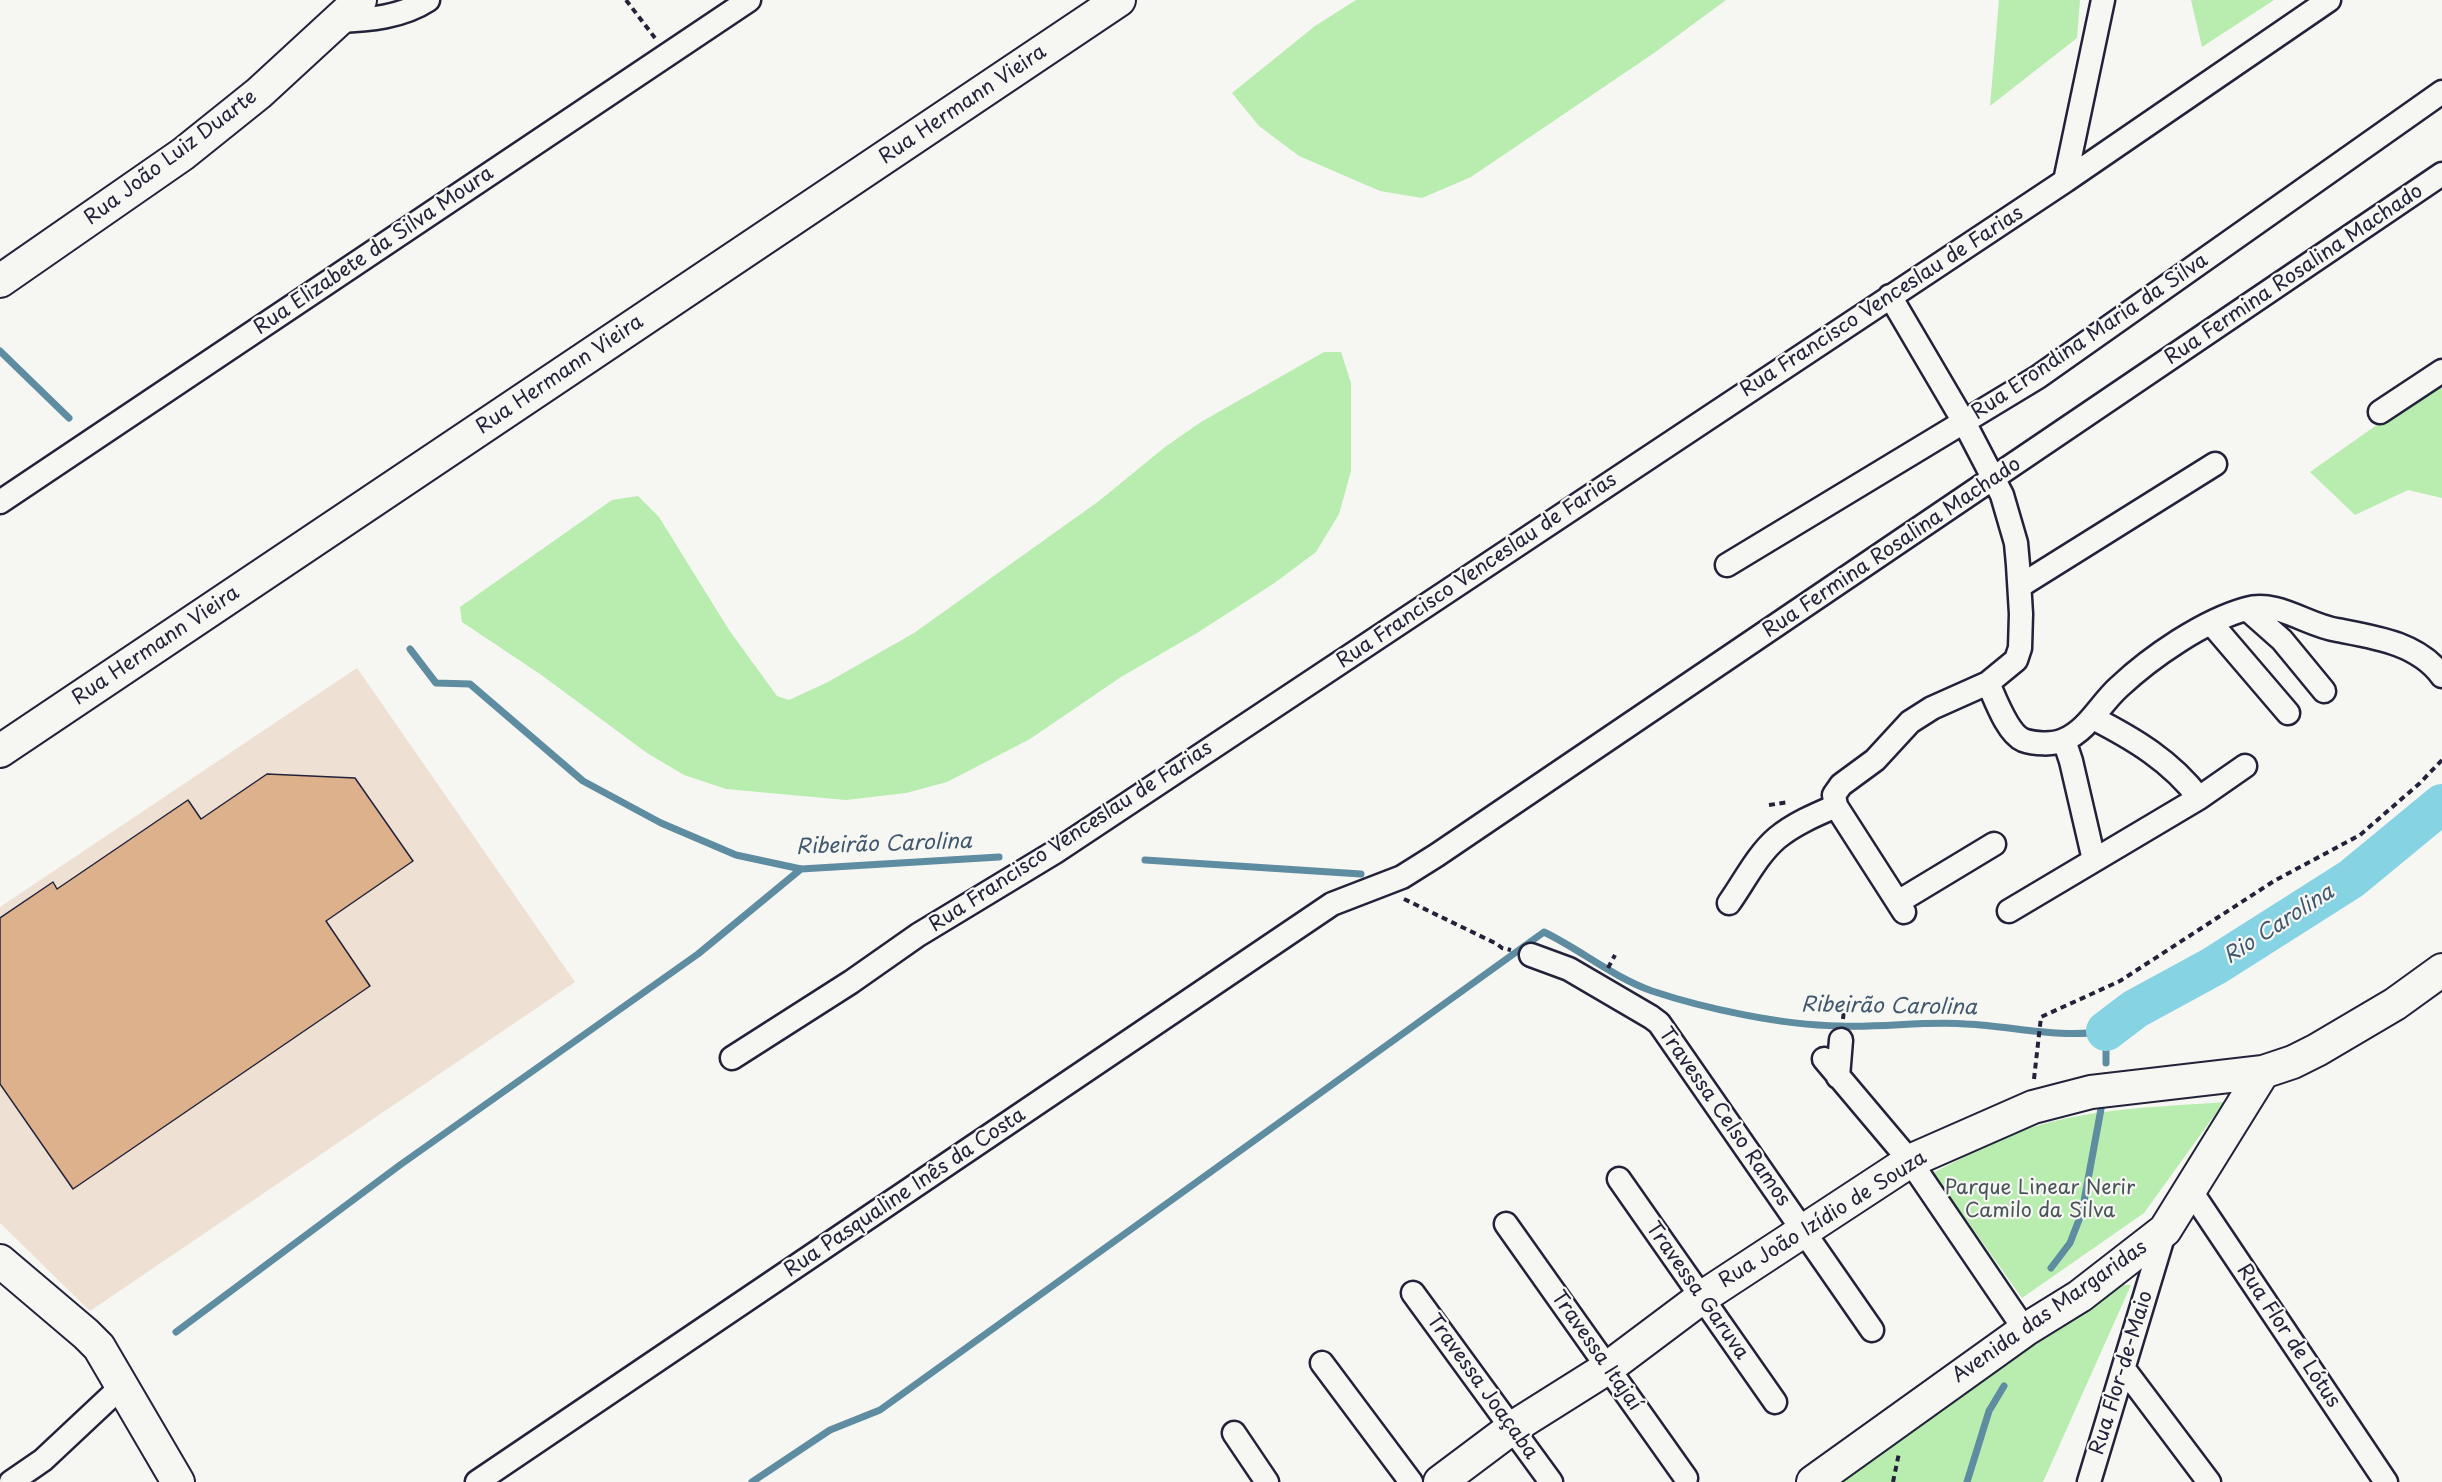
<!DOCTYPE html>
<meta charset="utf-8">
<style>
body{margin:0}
canvas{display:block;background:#f6f6f2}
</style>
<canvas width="2442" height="1482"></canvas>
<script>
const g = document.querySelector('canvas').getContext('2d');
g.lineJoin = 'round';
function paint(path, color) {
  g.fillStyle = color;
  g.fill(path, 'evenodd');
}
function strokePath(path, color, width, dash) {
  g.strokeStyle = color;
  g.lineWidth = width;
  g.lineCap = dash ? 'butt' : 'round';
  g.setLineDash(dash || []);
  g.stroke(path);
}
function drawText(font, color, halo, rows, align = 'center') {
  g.font = font + ' "Playpen Sans",sans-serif';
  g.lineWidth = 4.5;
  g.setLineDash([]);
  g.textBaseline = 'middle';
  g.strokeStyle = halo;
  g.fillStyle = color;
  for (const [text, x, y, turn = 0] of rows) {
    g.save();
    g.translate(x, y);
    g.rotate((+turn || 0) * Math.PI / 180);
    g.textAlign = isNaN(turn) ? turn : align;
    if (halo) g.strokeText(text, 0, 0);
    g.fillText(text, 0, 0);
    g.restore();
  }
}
paint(new Path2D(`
 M357 668 575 982 90 1311 0 1223V907Z`), '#eee1d3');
paint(new Path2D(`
 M1356 0H1726L1654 53 1471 177 1422 198 1380 191 1299 156 1259 126 1232 93 1315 26Z
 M1999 0H2080L2077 38 1990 106Z
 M2191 0H2274L2202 47Z
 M1324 352H1341L1351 383V471L1339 514 1316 552 1273 584 1197 633 1121 677 1030 739 947 782 906 793 846 800 726 789 684 775 647 753 540 674 462 622 460 607 612 500 638 496 659 517 729 630 777 696 789 700 828 682 914 633 1099 501 1165 447 1201 422Z
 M2442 379V498L2408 490 2355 515 2310 472Z
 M2224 1102 2144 1213 2022 1298 1933 1173C1965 1157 1998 1137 2033 1127 2094 1108 2161 1107 2224 1102Z
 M2114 1285H2131L2043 1482H1838Z`), '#b8edaf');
strokePath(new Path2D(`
 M0 351 69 418
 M410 649 436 683 470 684 583 781 661 823 736 855 801 869 999 857
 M1145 860 1361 874
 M2051 1268 2070 1243 2082 1212 2101 1109
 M176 1332 400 1165 698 954 801 869
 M752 1482 830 1430 880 1410 1544 932C1581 950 1613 977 1652 991 1706 1009 1782 1025 1839 1026 1881 1028 1924 1021 1966 1024 2013 1026 2060 1039 2106 1031V1063
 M1967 1482 1989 1411 2004 1386`), '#5e8ca0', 7);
strokePath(new Path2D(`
 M2106 1031 2135 1009 2214 966 2351 879 2442 804`), '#86d3e4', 40);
const building = new Path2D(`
 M267 774 355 778 413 861 326 921 370 986 73 1189 0 1084V918L53 882 57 889 188 800 201 819Z`);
paint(building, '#dcb18c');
strokePath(building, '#22223b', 1.5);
const street = new Path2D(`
 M338 21C369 20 402 17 428 0
 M2065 181 2329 0
 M1890 296 1964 422 2002 495 2016 543 2018 565 2021 614 2020 648 2016 660 1988 683 1932 708 1910 722 1875 760 1841 785 1834 795 1836 806 1904 912
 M2380 412 2442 371
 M0 502 749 0
 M1727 565 2038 377 2442 92
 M2020 586 2215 464
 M2247 609 2282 640 2324 691
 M2211 623 2288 713
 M1988 683C1995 698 2007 733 2023 740 2034 744 2053 745 2064 740 2088 730 2100 704 2119 687 2151 657 2203 621 2246 609 2278 600 2306 625 2337 630 2374 637 2418 643 2442 676
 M2093 718C2134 739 2171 761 2199 798
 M2064 740 2071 761 2094 860
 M1898 902 1994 844
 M1729 903C1744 882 1757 855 1777 838 1794 824 1815 815 1836 806
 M2009 911 2199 798 2245 766
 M1531 955 1569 969 1651 1017 1659 1023 1872 1330
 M732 1058 851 982 918 935 1055 852 2065 181 2103 0
 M1824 1059 1910 1161 2025 1330
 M1838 1077 1841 1040
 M1619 1179 1775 1402
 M2191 1191 2386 1482
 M1506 1224 1686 1478
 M1413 1293 1551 1482
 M1322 1363 1411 1482
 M2124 1369 2209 1482
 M1234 1433 1267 1482
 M11 1482 43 1460 123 1385
 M477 1482 1332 904 1402 877 1437 855 2442 174
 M2089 1482 2165 1230`);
const secondary = new Path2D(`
 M0 281 183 154 259 93 360 0
 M0 751 1119 0
 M0 1261 86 1334 99 1347 178 1482
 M1440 1482 1512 1428 1609 1367 1701 1298 1910 1161 2033 1107 2091 1092 2263 1072 2293 1062 2317 1050 2395 1004 2442 970
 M1813 1482 2025 1330 2080 1296 2165 1230 2263 1072`);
strokePath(street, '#22223b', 27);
strokePath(secondary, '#22223b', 36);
strokePath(new Path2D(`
 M626 0 655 38
 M1769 805 1789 802
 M1404 899 1497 944 1502 948 1511 950
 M1608 968 1615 955
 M1843 1019 1845 1001
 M2034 1079 2041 1017 2120 981 2274 881 2360 835 2420 783 2442 760
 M1893 1482 1899 1453`), '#22223b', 4, [6, 4.5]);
strokePath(street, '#f6f6f2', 22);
strokePath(secondary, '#f6f6f2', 32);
drawText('20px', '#22223b', '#f6f6f2', [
 ["Rua Hermann Vieira",963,105,-34],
 ["Rua João Luiz Duarte",171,158,-37],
 ["Rua Elizabete da Silva Moura",374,251,-34],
 ["Rua Fermina Rosalina Machado",2294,275,-34],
 ["Rua Francisco Venceslau de Farias",1882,302,-33],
 ["Rua Erondina Maria da Silva",2090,337,-34],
 ["Rua Hermann Vieira",560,375,-34],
 ["Rua Fermina Rosalina Machado",1892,548,-34],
 ["Rua Francisco Venceslau de Farias",1477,571,-34],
 ["Rua Hermann Vieira",156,646,-34],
 ["Rua Francisco Venceslau de Farias",1071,837,-33],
 ["Travessa Celso Ramos",1724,1117,55],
 ["Rua Pasqualine Inês da Costa",905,1193,-34],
 ["Rua João Izídio de Souza",1823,1220,-32],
 ["Travessa Garuva",1697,1291,55],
 ["Avenida das Margaridas",2050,1312,-35],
 ["Rua Flor de Lótus",2288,1336,56],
 ["Travessa Itajaí",1596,1351,55],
 ["Rua Flor-de-Maio",2122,1373,-73],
 ["Travessa Joaçaba",1482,1387,54]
]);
drawText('20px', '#485558', '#f6f6f2', [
 ["Parque Linear Nerir",2040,1188],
 ["Camilo da Silva",2040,1211]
]);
drawText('italic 21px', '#40576e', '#f6f6f2', [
 ["Ribeirão Carolina",884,845,-2],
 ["Rio Carolina",2279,925,-33],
 ["Ribeirão Carolina",1889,1007,1]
]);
</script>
